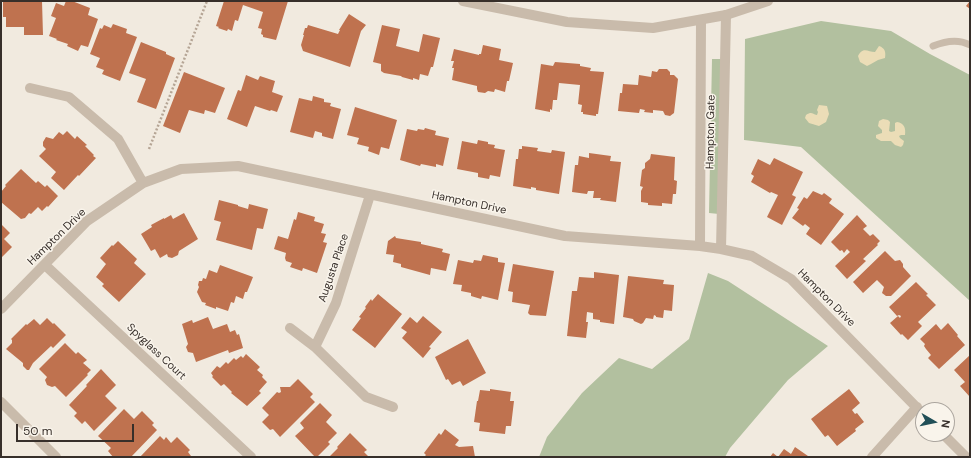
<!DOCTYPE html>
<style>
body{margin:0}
#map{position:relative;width:971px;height:458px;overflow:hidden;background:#f1eadf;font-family:"DM Sans",sans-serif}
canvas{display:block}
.frame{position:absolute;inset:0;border:2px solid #372f2a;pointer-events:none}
.north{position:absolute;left:915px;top:402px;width:40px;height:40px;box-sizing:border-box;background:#f9f4eb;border:1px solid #aba59e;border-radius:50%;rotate:99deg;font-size:11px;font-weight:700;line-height:16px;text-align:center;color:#372f2a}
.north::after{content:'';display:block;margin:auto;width:14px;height:18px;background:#214f57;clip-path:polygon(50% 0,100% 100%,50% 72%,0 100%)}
.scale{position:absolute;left:16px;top:424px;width:118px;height:18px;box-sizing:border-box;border:2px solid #372f2a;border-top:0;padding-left:5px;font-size:12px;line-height:14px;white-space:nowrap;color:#372f2a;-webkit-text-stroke:3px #f9f4eb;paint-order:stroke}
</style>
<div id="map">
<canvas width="971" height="458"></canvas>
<div class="frame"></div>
<div class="north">N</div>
<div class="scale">50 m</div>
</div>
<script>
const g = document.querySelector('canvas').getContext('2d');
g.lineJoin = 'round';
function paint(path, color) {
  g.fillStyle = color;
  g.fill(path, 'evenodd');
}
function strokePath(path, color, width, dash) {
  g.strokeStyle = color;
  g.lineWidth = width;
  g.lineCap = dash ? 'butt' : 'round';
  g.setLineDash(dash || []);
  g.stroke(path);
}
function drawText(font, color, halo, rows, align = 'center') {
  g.font = font + ' "DM Sans",sans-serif';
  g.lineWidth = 3;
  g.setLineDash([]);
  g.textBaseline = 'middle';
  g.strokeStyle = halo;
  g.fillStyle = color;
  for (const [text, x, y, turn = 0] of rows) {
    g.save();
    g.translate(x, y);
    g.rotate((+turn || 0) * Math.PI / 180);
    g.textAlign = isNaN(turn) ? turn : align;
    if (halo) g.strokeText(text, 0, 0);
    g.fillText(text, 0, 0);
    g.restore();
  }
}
paint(new Path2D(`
 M821 21 891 31 930 54 970 75V301L801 147 744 140 745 39Z
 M712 59H722L719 214 709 213Z
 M708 273 728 281 828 346 788 380 730 448 725 457H539L547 437 582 393 619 358 652 369 689 339Z`), '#b2c09f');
paint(new Path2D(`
 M879 46C885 48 886 52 885 58L878 60 871 64 867 66 860 62 858 56C863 46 868 52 875 52Z
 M819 105 827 106 829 114 826 122 819 126 809 123 805 118 806 115C812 111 812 114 817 115L818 112 817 110Z
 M883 119 888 120 890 122 889 131 891 132 895 131V123L897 122C904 123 906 128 905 135H901L899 136 900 138 904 141 903 145 901 147 895 145 891 141H881L876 138V135L882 133V130L878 126 879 121Z`), '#ebddb7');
paint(new Path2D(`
 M3 1H42L43 35H24V27H6V17H3Z
 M66 1H72L90 8 88 15 98 19 88 47 81 45 78 51 67 46 68 44 56 40 57 39 49 36 56 18 51 16 56 3 64 6Z
 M224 1H288L276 40 263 37V35L261 34 262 29 258 28 263 12 243 5 238 21 235 20 232 31 228 29 227 31 218 28 219 27 216 26Z
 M970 1V9L966 6Z
 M349 14 366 25 361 31 350 67 303 51 301 45 304 35H303L305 28H307L308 25 338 34 340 30H339Z
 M113 24 127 29 126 33 137 37 120 81 102 74 104 70 96 67 100 58 90 54 100 28 102 29 104 25 111 28Z
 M382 25 400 29 396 46 419 52 423 34 440 38 433 67H431L428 76 420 74 419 80 413 78V80L402 77 401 76 384 73 381 71V64L373 62Z
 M141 42 166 52V54L175 58 156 109 137 102 146 79 129 73Z
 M483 45 501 49 499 60 513 63 509 81H507L505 92 495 89 494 92 488 91 485 93 478 92 477 89V86L452 80 454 68H452L454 61H451L454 49 479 55V54H481Z
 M555 62 580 64V66L591 68 590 71 604 72 598 114H596V116L583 114V112H581L582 105 578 104 580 85 559 83 557 100H553L552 110 550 109V112L535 109 541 64 553 66Z
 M659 69H667L670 72V75H674L678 79 674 113 670 116 665 115 663 111 653 110V113L644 112 645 110 640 109 639 113 618 111 620 93H622L623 84 638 85 639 75 651 77 652 71 657 72Z
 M184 72 225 88 215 113 205 110 204 114 189 110 180 133 163 126Z
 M246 75 258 80 260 76 275 81 272 92 283 96 277 112 271 110 270 111 255 106 247 127 227 119 238 90 241 91Z
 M313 96 324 99V102L331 103 330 106 341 109 333 139 322 136V133L315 131 313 138 290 132 299 98 312 101Z
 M355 107 397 120 389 149 381 147 379 155 368 151 369 147 357 144 359 138 347 135Z
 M425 128 436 131 435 135 449 138 443 166 436 164V167L421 164 420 166 400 160 407 129 417 131 418 129 424 130Z
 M67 131 75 139 77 136 87 145 85 146 94 155 93 156 96 158 79 176 78 175 64 190 51 178 56 172 39 156 46 149 43 146V142L46 137 53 139 59 132 63 135Z
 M478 140 488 142V144L495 145 494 148 505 150 500 177 490 175 489 179 478 177V173L457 169 462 141 477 144Z
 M522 146 538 148 537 151 551 153 552 150 565 152 559 194 536 190V188L531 187V189L513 186 516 159H518L519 149H522Z
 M589 153 611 156 610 161 621 162 616 202 600 200 601 198H593L594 191H588L587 194 572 192 575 165H578L579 156 589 158Z
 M651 154 675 157 674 180 677 181 676 194H673L672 204 662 203V206L648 205V203L641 202V191L643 187 640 186 642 170 645 168V163L650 159Z
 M774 158 803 172 792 195 796 197 782 225 767 217 778 195 771 192 770 193 751 182 754 176 751 174 758 159 770 165Z
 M21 169 36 183 38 181 45 187 47 185 58 196 48 207 47 206 42 211 38 207 31 214 29 213 25 218 21 219 1 202V192L6 186 5 185Z
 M813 191 822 195 824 193 832 199 829 203 844 214 821 245 806 234 810 228 805 224 803 226 792 218 799 209 797 208 804 197 807 199Z
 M219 200 238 205V206L248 209 249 204 268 209 263 229 257 228 252 250 216 240 221 222 214 220Z
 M298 212 315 217 314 221 324 224 321 233 326 234 323 242 327 243 317 273 303 268 302 271 290 267 292 263 286 261 285 258 286 253 274 249 278 236 288 239 294 219 296 220Z
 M184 213 198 239 179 251 178 255 172 258 168 257 167 254 160 258 155 249 151 251 141 234 152 227 151 225 164 218V219L171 215 173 219Z
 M857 215 867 226 863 229 870 236 873 234 880 241 877 244 878 245 863 259 866 261 847 279 835 266 850 252 847 249 844 253 842 250 840 251 831 242Z
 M1 224 10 233 4 239 12 247 1 258Z
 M395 236 396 238 421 242V244L443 249 442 252 450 254 446 271 431 268 430 275 401 267V264L393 262 394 255 386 254 388 241Z
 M118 241 137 259 134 263 146 274 119 302 102 286 104 284 96 277 106 264 100 258 112 245 113 246Z
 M885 251 895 261 900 260 903 264V267L911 276 891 296H886L882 293 884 287 877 280 863 293 853 282Z
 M483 255 498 258V262L505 263 498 300 482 296 481 299 471 296V293L461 291 462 285 453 284 458 260 473 263 474 260 481 261Z
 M513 264 554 271 546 316 530 315 528 313 530 305 512 302 513 292 508 291Z
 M220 265 253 277 247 292H245L243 299 236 296 234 303 231 302 228 311 216 307V309L205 305 206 303 202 302 197 292 199 287 198 285 199 281H202L203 278 206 279 209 270 217 273Z
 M594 272 619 275 614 324 600 322V320L593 319V313L587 312 586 322H588L586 338 567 336 572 291H577L579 277 594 278Z
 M628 276 664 280 663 284 674 285 672 311 664 310 663 318 656 317V316L654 315 653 319 646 318 643 323 641 324 634 321 633 319 623 317Z
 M916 282 928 294 926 295 936 305 918 322 922 326 908 340 902 334 901 335 890 323 898 316 900 318 901 316 899 315 897 316 889 307Z
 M378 294 402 314 375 348 352 330 361 318 359 317 366 308 365 307 371 299 372 301Z
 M423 316 442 332 429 347 431 348 423 358 402 338 407 332 401 328 410 317 417 323Z
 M208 317 213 329 227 324 230 332 235 330 237 335 239 334 243 348 229 353 228 350 196 362 193 353 188 352 186 347 188 344 182 324 192 320 193 323Z
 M47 318 53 324 54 323 66 335 53 348 51 346 33 363 29 370H27L23 366V363L6 349 12 343V340L11 339 26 324 27 325 34 319 40 325Z
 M948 323 958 335 957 336 965 345 939 369 928 358 931 355 926 349 924 346 925 344 920 339 936 324 941 330Z
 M468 339 486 373 463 386 460 381 452 385 448 379 446 380 435 357Z
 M65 343 76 354 78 352 87 360 83 363 91 370 87 374 88 375 66 397 55 386 52 387 47 385 45 380 47 377 39 369Z
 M246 354 260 367 257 370 263 375 262 377 267 382 259 391 261 393 247 406 231 393 232 392 224 384 221 386 212 377 213 376 211 373 217 366 220 368 226 362 228 364 234 358 236 360 241 356 243 358Z
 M970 355V397L960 386 965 382 954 370Z
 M101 369 116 385 105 396 117 408 94 431 85 421 82 424 74 416 77 413 69 405 87 386 86 385Z
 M298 379 313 394 310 397 315 402 280 437 273 429 270 430 262 422 269 415 262 408 277 392 279 393 281 392 280 387H290Z
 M490 389 511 392 510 401H514L511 426H506L505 434 479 431 480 423 474 422 477 401H478L480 390 490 391Z
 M849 389 860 403 852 410 855 414 857 413 864 422 855 429 856 431 837 446 828 435 825 437 811 419Z
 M320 403 332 415 326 422 337 433 328 442 330 444 317 457H315L295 436 304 428 300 423Z
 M124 409 134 419 142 411 154 423 152 425 157 430 131 457H113L108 451 111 448 98 436Z
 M445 429 459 440 455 445 459 447 473 446 475 457H424L426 455 424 453 439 433 441 435Z
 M350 433 367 450 364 452 369 457H329L338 448 337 447Z
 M160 436 164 440 166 437 171 443 177 437 190 450 188 452 191 456 190 457H140Z
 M795 447 808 456 807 457H770L773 453 778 457 784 449 791 454Z`), '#bf724f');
strokePath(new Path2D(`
 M149 149 207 1`), '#b5a595', 2.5, [2, 2]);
strokePath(new Path2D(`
 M933 46C945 41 959 39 970 45`), '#c9bbab', 7);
strokePath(new Path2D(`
 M30 88 69 97 118 139 143 183
 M700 246 701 20
 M721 249 726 15
 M45 265 251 457
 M1 309 87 221 143 183 181 169 238 166 565 236 700 246 721 249 752 256 791 279 923 414
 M290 328 315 347 366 397 393 407
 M315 347 336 303 370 195
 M1 402 56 457
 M943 434 966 457
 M872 457 917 407`), '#c9bbab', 10);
strokePath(new Path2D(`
 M463 1 567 22 653 28 726 15 768 1`), '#c9bbab', 10);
drawText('11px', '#372f2a', '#f9f4eb', [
 ["Hampton Gate",711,132,-89],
 ["Hampton Drive",469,203,12],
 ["Hampton Drive",57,237,-44],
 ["Augusta Place",334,268,-71],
 ["Hampton Drive",826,298,45],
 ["Spyglass Court",156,352,43]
]);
</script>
